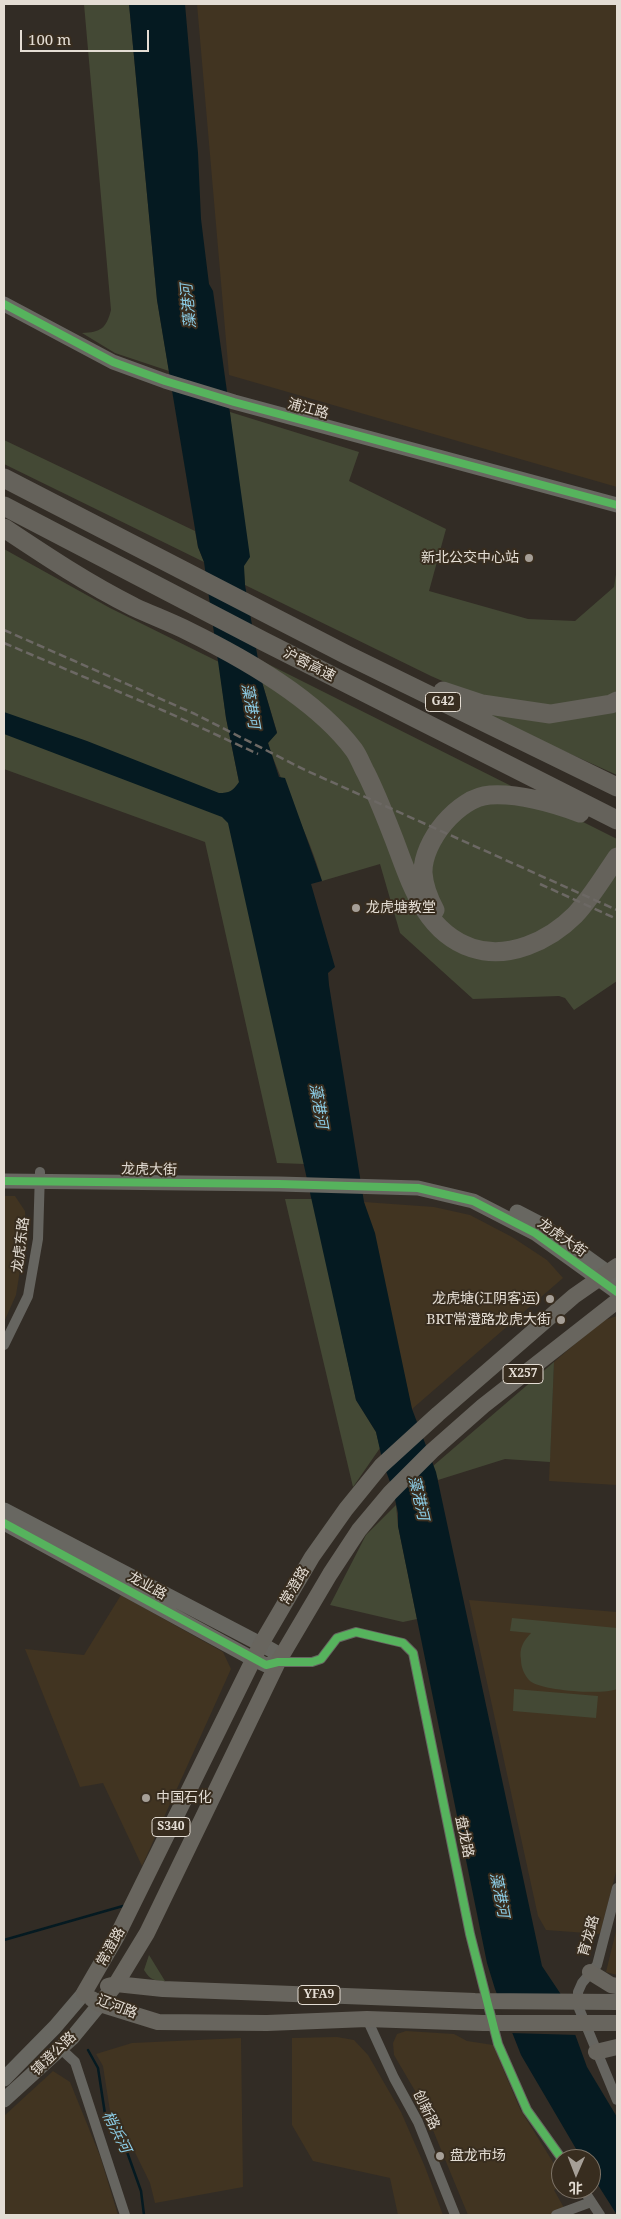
<!DOCTYPE html>
<meta charset="utf-8">
<style>
body{margin:0}
#map{position:relative;width:621px;height:2219px;overflow:hidden;background:#322c25;font-family:"Noto Serif","Noto Sans SC",serif}
canvas{display:block}
.frame{position:absolute;inset:0;border:5px solid #e4ddd4;pointer-events:none}
.north{position:absolute;left:551px;top:2149px;width:50px;height:50px;box-sizing:border-box;background:#382d1f;border:1px solid #7d7367;border-radius:50%;rotate:181deg;font-size:14px;font-weight:700;line-height:20px;text-align:center;color:#e4ddd4}
.north::after{content:'';display:block;margin:auto;width:18px;height:22px;background:#a69f97;clip-path:polygon(50% 0,100% 100%,50% 72%,0 100%)}
.scale{position:absolute;left:20px;top:30px;width:129px;height:22px;box-sizing:border-box;border:2px solid #e4ddd4;border-top:0;padding-left:6px;font-size:15px;line-height:18px;white-space:nowrap;color:#e4ddd4;-webkit-text-stroke:4px #382d1f;paint-order:stroke}
</style>
<div id="map">
<canvas width="621" height="2219"></canvas>
<div class="frame"></div>
<div class="north">北</div>
<div class="scale">100 m</div>
</div>
<script>
const g = document.querySelector('canvas').getContext('2d');
g.lineJoin = 'round';
function paint(path, color) {
  g.fillStyle = color;
  g.fill(path, 'evenodd');
}
function strokePath(path, color, width, dash) {
  g.strokeStyle = color;
  g.lineWidth = width;
  g.lineCap = dash ? 'butt' : 'round';
  g.setLineDash(dash || []);
  g.stroke(path);
}
function drawText(font, color, halo, rows, align = 'center') {
  g.font = font + ' "Noto Serif","Noto Sans SC",serif';
  g.lineWidth = 4;
  g.setLineDash([]);
  g.textBaseline = 'middle';
  g.strokeStyle = halo;
  g.fillStyle = color;
  for (const [text, x, y, turn = 0] of rows) {
    g.save();
    g.translate(x, y);
    g.rotate((+turn || 0) * Math.PI / 180);
    g.textAlign = isNaN(turn) ? turn : align;
    if (halo) g.strokeText(text, 0, 0);
    g.fillText(text, 0, 0);
    g.restore();
  }
}
paint(new Path2D(`
 M197 4H617V487L229 375Z
 M4 1196H15L25 1211 26 1233 16 1295 4 1322Z
 M364 1202 434 1207 470 1215 512 1237 547 1260 563 1278 412 1409Z
 M617 1316V1485L549 1481 554 1362 602 1321Z
 M121 1595 223 1652 231 1669 142 1866 103 1783 80 1787 25 1649 84 1655Z
 M469 1600 617 1612V1868L600 1934 546 1930 538 1916Z
 M617 1927V1975L606 1972Z
 M406 2031 454 2034 467 2041 493 2045 520 2109 561 2175V2186L554 2190 568 2215H468L421 2101 394 2055 393 2043 397 2034Z
 M337 2037 354 2040 368 2055 401 2112 425 2167 443 2215H398L390 2178 313 2161 292 2125V2038Z
 M241 2038 243 2187 155 2203 150 2183 122 2126 110 2111 103 2066 96 2054 132 2043Z
 M53 2071 70 2082 100 2156 118 2215H4V2116Z`), '#413421');
paint(new Path2D(`
 M84 4H129L157 300 169 371 115 353 82 333C101 332 106 329 111 310Z
 M230 412 359 452 349 481 446 529 429 591 528 619 575 621 614 587 617 568V692L609 696 550 707 481 698 431 676 245 585Z
 M4 440 195 531 198 547 204 562 4 464Z
 M4 549 110 608 219 662 226 718 251 841 234 844 305 1164 277 1163 205 842 4 769Z
 M258 659 617 839V981L574 1010 565 998 559 996 473 999 400 933 380 864 322 881C309 833 283 790 268 743L277 732 262 682Z
 M617 707V775L488 717 490 714Z
 M285 1199H313L356 1400 376 1432 380 1448 353 1487Z
 M554 1362 550 1462 505 1459 438 1480 433 1466Z
 M396 1505 398 1526 417 1619 403 1622 330 1605 366 1535Z
 M512 1618 617 1628V1689C603 1695 542 1691 530 1681 525 1676 521 1668 521 1660 519 1648 523 1642 531 1633L510 1631Z
 M514 1689 598 1696 596 1718 513 1711Z
 M149 1955 165 1981C155 1981 150 1980 144 1970Z`), '#444935');
paint(new Path2D(`
 M129 4H185L198 153 201 219 209 284 213 291 250 557 244 566 245 585 262 682 277 733 268 743 279 777 285 778 322 881 311 884 335 967 328 973 329 985 364 1202 375 1233 412 1409 436 1472 542 1966 560 1993 587 2067 617 2117V2215L591 2174V2159H582L521 2055 495 1989 487 1963 398 1526V1513L393 1490 383 1463 376 1432 356 1400 228 823 222 817 4 734V712L87 741 219 793C229 793 233 791 239 782L226 718 204 562 198 547 157 300Z`), '#051a21');
paint(new Path2D(`
 M494 1994 564 1997 578 2035 510 2033Z`), '#322c25');
strokePath(new Path2D(`
 M4 1940 123 1906
 M88 2050 98 2068 105 2114 121 2135 141 2191 144 2215`), '#051a21', 2.5);
strokePath(new Path2D(`
 M4 1345 28 1296 38 1239 40 1172
 M278 1662H312L321 1659 337 1638 356 1632 403 1643 413 1653 470 1934 498 2044 527 2110 562 2159
 M617 1888 597 1965 582 1983 578 1992V2006L617 2100
 M367 2019 394 2078 418 2122 455 2215
 M61 2049 75 2062 125 2215
 M583 2189 600 2215
 M556 2215 591 2202`), '#666560', 10);
strokePath(new Path2D(`
 M4 304 113 362 165 381 234 402 617 505
 M4 1181 279 1184 418 1188 473 1201 535 1233 617 1292
 M517 1212 542 1225 617 1279
 M4 1510 268 1648 275 1652 278 1662 266 1665 253 1659 4 1523
 M4 2079 55 2027 84 1993
 M4 2100 72 2038 100 2004`), '#686761', 15);
strokePath(new Path2D(`
 M590 1972 611 1985 617 1986
 M108 1986 116 1984 163 1989 475 2001 617 2002
 M84 1993 117 1936 261 1644 312 1557 346 1509 381 1466 438 1414 574 1296 617 1266
 M92 1999 100 2004 158 2022 267 2023 367 2019 483 2023H617
 M100 2004 116 1984 147 1933 278 1662 330 1574 359 1530 390 1493 432 1451 483 1406 617 1301
 M596 2052 617 2047`), '#68655e', 16);
strokePath(new Path2D(`
 M4 478 347 655 617 787
 M4 506 263 641 617 820
 M4 528C46 556 88 584 134 607 151 615 170 622 188 631 245 659 316 699 354 750 359 757 362 766 366 773 377 795 385 816 394 839 410 881 424 932 472 948 508 960 549 941 575 915 591 898 604 876 617 857
 M443 691 482 704 550 714 611 704 617 701
 M435 910C429 899 424 886 423 873 422 842 458 797 490 795 520 793 553 803 580 813`), '#65625b', 19);
strokePath(new Path2D(`
 M4 630 195 714 305 770 617 910
 M4 643 169 713 258 754
 M540 884 617 919`), '#6c6864', 2.5, [8, 4]);
strokePath(new Path2D(`
 M4 304 113 362 165 381 234 402 617 505
 M4 1181 279 1184 418 1188 473 1201 535 1233 617 1292
 M4 1523 266 1665 278 1662H312L321 1659 337 1638 356 1632 403 1643 413 1653 470 1934 498 2044 527 2110 562 2159`), '#56b35d', 8);
for (const [x, y, r, color] of [
 [529,558,5,"#a69f97"],
 [356,908,5,"#a69f97"],
 [550,1299,5,"#a69f97"],
 [561,1320,5,"#a69f97"],
 [146,1798,5,"#a69f97"],
 [440,2156,5,"#a69f97"]
]) {
  const dot = new Path2D();
  dot.arc(x, y, r, 0, 2 * Math.PI);
  g.fillStyle = color;
  g.fill(dot);
  strokePath(dot, '#382d1f', 2);
}
for (const [x, y, w] of [
 [443,702,35],
 [523,1374,40],
 [171,1827,38],
 [319,1995,42]
]) {
  const box = new Path2D();
  box.roundRect(x - w / 2, y - 9.5, w, 19, 4);
  g.fillStyle = '#382d1f';
  g.fill(box);
  strokePath(box, '#e4ddd4', 1);
}
drawText('bold 12px', '#e4ddd4', null, [
 ["G42",443,702],
 ["X257",523,1374],
 ["S340",171,1827],
 ["YFA9",319,1995]
]);
drawText('14px', '#e4ddd4', '#382d1f', [
 ["浦江路",308,409,15],
 ["沪蓉高速",309,665,27],
 ["龙虎大街",149,1170,1],
 ["龙虎大街",562,1238,35],
 ["龙虎东路",21,1245,-83],
 ["龙业路",147,1586,29],
 ["常澄路",295,1586,-59],
 ["盘龙路",464,1837,78],
 ["育龙路",589,1936,-74],
 ["常澄路",111,1947,-61],
 ["辽河路",117,2007,21],
 ["镇澄公路",54,2054,-44],
 ["创新路",426,2110,64]
]);
drawText('14px', '#e4ddd4', '#382d1f', [
 ["新北公交中心站",519,558],
 ["龙虎塘教堂",366,908,"left"],
 ["龙虎塘(江阴客运)",540,1299],
 ["BRT常澄路龙虎大街",551,1320],
 ["中国石化",156,1798,"left"],
 ["盘龙市场",450,2156,"left"]
], 'right');
drawText('italic 15px', '#8ccde6', '#382d1f', [
 ["藻港河",189,306,-95],
 ["藻港河",250,706,80],
 ["藻港河",318,1106,80],
 ["藻港河",418,1498,77],
 ["藻港河",499,1895,79],
 ["梢浜河",116,2132,63]
]);
</script>
